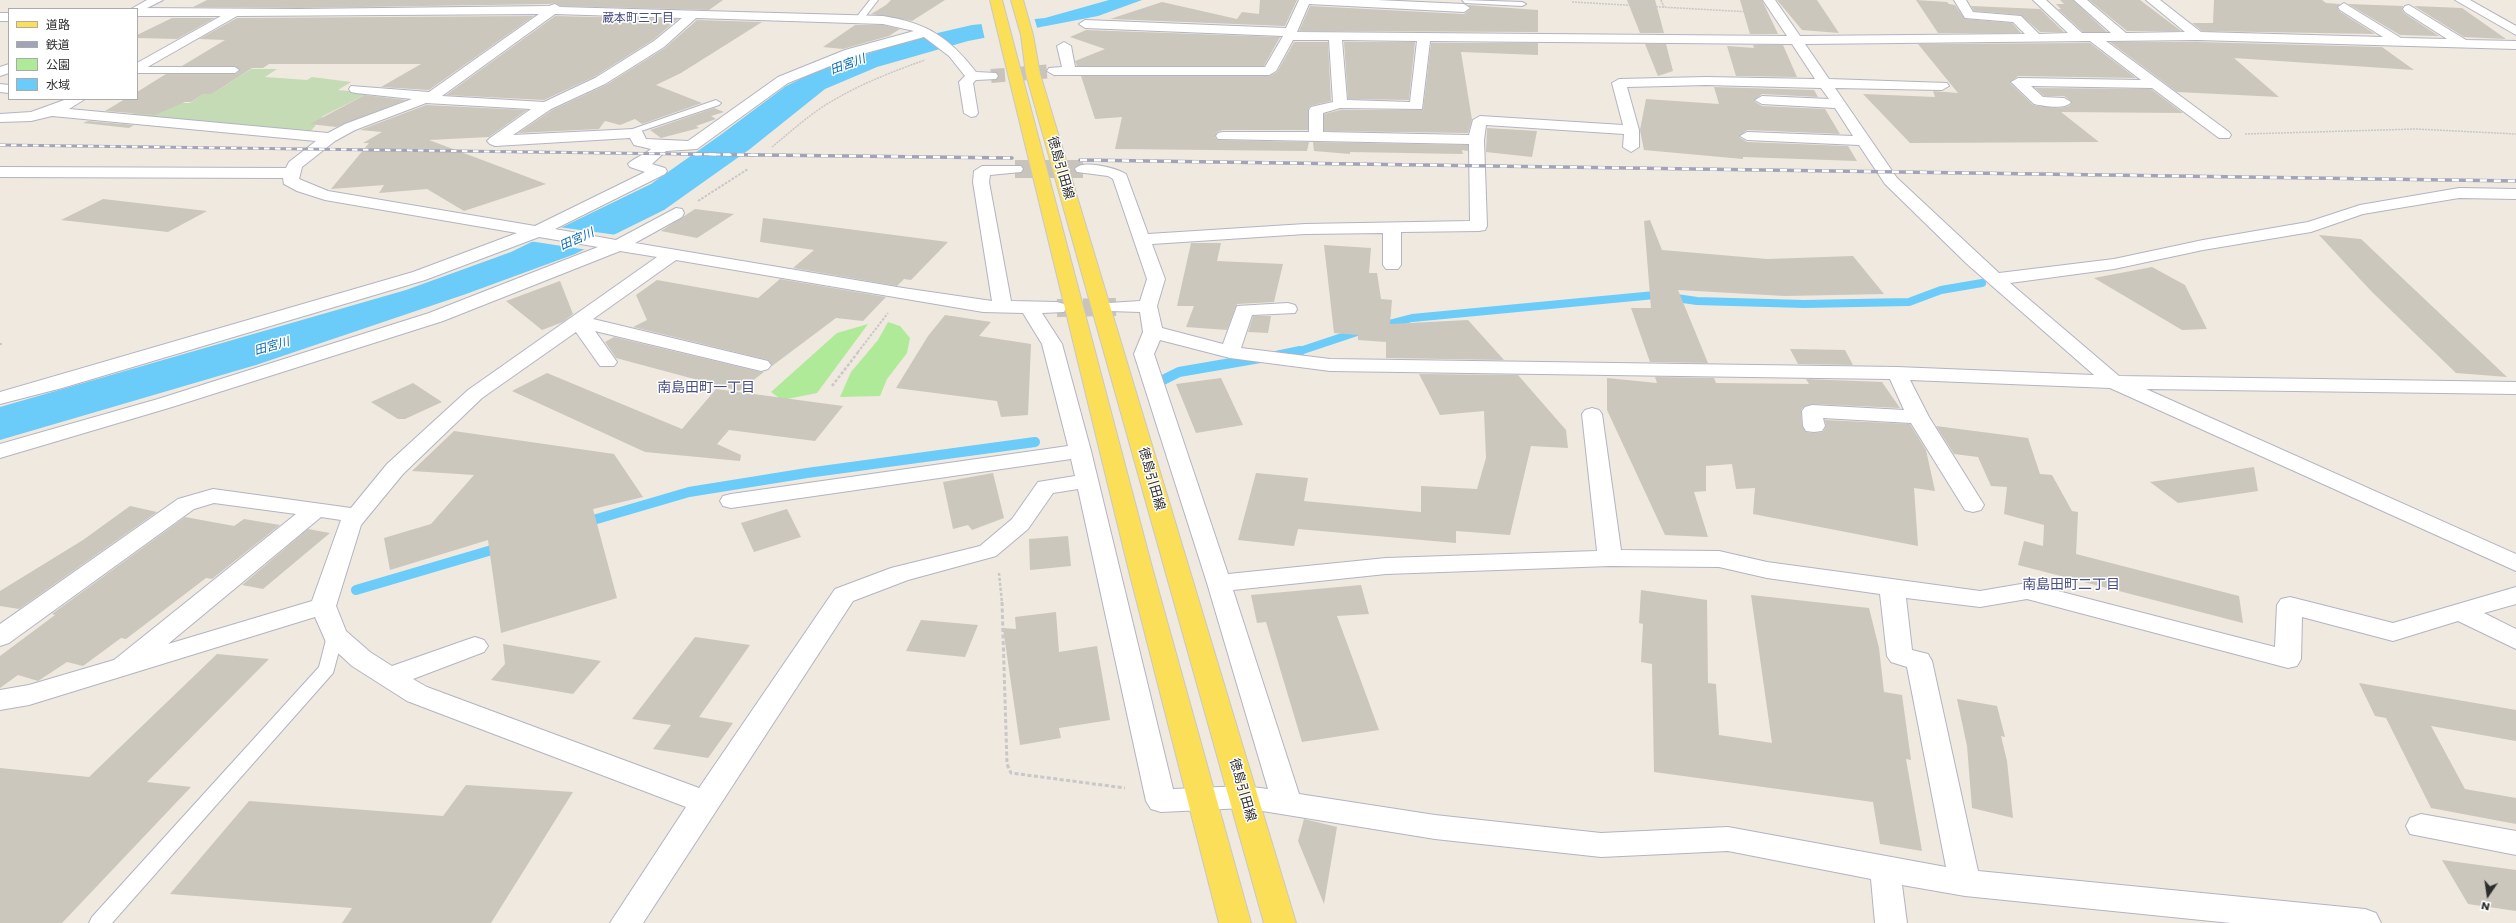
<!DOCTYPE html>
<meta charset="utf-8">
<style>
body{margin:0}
#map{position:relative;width:2516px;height:923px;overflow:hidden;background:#efe9df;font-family:Poppins,"Noto Sans JP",sans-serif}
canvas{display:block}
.legend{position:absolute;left:8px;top:8px;width:130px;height:92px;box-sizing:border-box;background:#fff;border:1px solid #ababab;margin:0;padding:5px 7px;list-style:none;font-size:12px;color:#2d2d2d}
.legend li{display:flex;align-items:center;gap:8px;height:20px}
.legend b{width:20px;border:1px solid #ababab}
.north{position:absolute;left:2468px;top:875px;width:40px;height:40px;-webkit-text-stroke:3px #fff;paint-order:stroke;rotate:193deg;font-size:11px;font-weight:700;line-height:16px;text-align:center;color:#2d2d2d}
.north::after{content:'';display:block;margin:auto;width:14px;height:18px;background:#2d2d2d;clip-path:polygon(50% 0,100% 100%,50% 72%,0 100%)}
</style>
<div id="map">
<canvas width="2516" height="923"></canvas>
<ul class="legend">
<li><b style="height:5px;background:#fcdf58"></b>道路</li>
<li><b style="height:5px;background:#a1a3b9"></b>鉄道</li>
<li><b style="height:11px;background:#afea98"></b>公園</li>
<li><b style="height:11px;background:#6bcbf9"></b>水域</li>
</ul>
<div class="north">N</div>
</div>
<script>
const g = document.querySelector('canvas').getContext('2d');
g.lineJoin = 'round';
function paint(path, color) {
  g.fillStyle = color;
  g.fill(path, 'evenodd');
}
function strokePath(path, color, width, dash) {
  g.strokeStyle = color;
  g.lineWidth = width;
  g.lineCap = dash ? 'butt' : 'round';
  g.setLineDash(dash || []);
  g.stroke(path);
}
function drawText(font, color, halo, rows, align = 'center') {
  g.font = font + ' Poppins,"Noto Sans JP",sans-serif';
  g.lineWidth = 3;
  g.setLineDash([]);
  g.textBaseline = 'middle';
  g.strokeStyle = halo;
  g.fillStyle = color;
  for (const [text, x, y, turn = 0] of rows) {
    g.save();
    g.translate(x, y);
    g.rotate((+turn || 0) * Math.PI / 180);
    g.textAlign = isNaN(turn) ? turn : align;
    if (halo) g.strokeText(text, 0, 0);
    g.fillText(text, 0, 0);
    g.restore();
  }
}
paint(new Path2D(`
 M888 322 900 326 910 338 907 353 887 379 880 396 840 397 851 372 878 340Z
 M868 324 817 393 782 400 771 392 837 333Z`), '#afea98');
paint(new Path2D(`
 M251 69H277L265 77 307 80 312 77 351 82 338 90 369 93 323 116 311 131 128 116 151 103H190L203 94H212Z`), '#c5dbb5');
paint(new Path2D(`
 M1109 0H1142L1098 16 968 41 877 67 825 89 750 149 664 210 575 254 466 294 256 365 0 440V407L406 290 511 252 651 184 719 136 786 86 823 68 916 38 972 25 1045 18Z`), '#6bcbf9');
paint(new Path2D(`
 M1034 17 1038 31 985 40 981 22Z
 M558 227 617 235 588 250 529 241Z`), '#efe9df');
strokePath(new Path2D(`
 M1377 327 1412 318 1655 295 1697 301 1804 304 1909 302 1941 290 1982 283
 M1297 352 1360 331`), '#6bcbf9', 8);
strokePath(new Path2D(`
 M1276 356 1300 351
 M1163 380 1179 372 1260 358
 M583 523 689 492 807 473 1035 442
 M356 590 502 547`), '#6bcbf9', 10);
paint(new Path2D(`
 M207 0H723L709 10 560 6 555 3 549 4 299 8 193 7Z
 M891 0H945L912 21 871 14 886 5Z
 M1260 0H1297L1285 26 1110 19 1162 2 1237 19 1242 12 1259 14Z
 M1627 0H1655L1664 33H1640Z
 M1740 0H1762L1778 34H1750Z
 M1777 0H1817L1839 33 1802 30Z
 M1916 0 1947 2 1949 4 1955 5 1965 19 2012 23 2021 33H1938Z
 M2060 0H2073L2107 32H2083L2058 9H2061L2056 4H2064Z
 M2089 0H2140L2181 31H2127Z
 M2214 0H2322L2326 3 2340 4 2337 7 2339 11 2375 34 2202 31 2192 23H2213Z
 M2348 4 2403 6 2402 10 2404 13 2439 36 2400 35Z
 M1468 5 1538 10V32L1299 31 1310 6 1464 14 1471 8Z
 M1971 6 2040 9 2064 32H2040L2021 15 1974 11Z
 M2414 6 2462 8 2506 39 2464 37Z
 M534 16 429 90 381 87 421 64H269L263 68H252L212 94H203L191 102H185L155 115 105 111 125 99H137V92L166 74H236L240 70 235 66H182L225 40 199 39 237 18Z
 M555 16 678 19 653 40 594 77 544 100 446 95Z
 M172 18H215L177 39 137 38V35Z
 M697 20 762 22 681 73 656 85 702 103 642 124 635 119 620 125 605 121 599 129 518 133 552 110 606 85 665 48Z
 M855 25H883L900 29 889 36 843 49 823 47Z
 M1086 30 1280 37 1264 66H1077L1075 61 1105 49 1070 37Z
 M1294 42H1328L1331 101 1310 106 1308 110V130H1223L1217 132 1215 137 1218 140 1309 142 1307 151 1115 149 1122 117 1095 119 1081 76H1269L1277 72Z
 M1344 42H1415L1409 100 1348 99Z
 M2110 42H2198L2382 47 2414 70 2234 58 2279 97 2177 92Z
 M1431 43H1538V55L1461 52 1472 120 1468 133 1324 131V114L1340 110H1423Z
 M2090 43 2136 78 2018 76 2010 83 2033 105 2038 106 2060 108 2069 106 2072 102 2064 96H2044L2035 88 2151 89 2183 113 2061 112 2099 142 1910 143 1863 94 1935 97 1933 91 1958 93 1918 44Z
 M1645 44H1666L1673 71 1658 76Z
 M1753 45H1783L1797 77 1736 76 1727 46 1754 48Z
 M1714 87 1814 90 1818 97 1762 94 1754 101 1762 106 1825 109 1840 134 1747 130 1739 137 1747 142 1848 146 1857 161 1743 157V159L1644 150 1640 130 1646 99 1719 104Z
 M365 95 406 100 336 127 310 124Z
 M426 105 527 110 489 137 429 140 546 184 464 211 427 189 379 193 384 185 331 189 369 143H363L382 132 360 130Z
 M714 108 724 112 711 116 716 119 696 126 699 128 661 138 650 130Z
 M88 121 134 125 129 128 83 123Z
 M1487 128 1537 131 1532 157 1486 152Z
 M1313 142 1468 145V151L1462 150 1463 154 1350 152V154L1314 151Z
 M103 199 207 211 168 232 61 220Z
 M695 209 734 214 697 238 661 231Z
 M763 218 948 242 911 280 904 279 897 286 793 268 814 250 760 242Z
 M1650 220 1662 250 1767 259 1853 256 1884 294 1785 296 1678 290 1708 363 1650 362 1631 308H1651L1644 221Z
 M2319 235 2361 239 2507 377 2456 373 2372 292Z
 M1191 243H1221L1217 261 1283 264 1274 302 1237 304 1227 330 1186 327 1194 306H1177Z
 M1324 245 1371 248 1369 273H1377L1381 299 1392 300 1390 324 1468 320 1504 360 1386 358V342L1358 340V335L1334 333Z
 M2152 267 2185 285 2207 329 2182 330 2094 278Z
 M780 279 886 297 863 321 836 318 772 366 768 360 633 327 647 320 636 295 657 280 758 298Z
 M560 281 573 314 563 322 542 330 506 301Z
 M945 315 991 322 979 336 1031 344 1028 415 1001 417 997 401 896 388 928 336Z
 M1253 316H1271L1268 333 1248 332Z
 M614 337 761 372H764L739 391 616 358 605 342Z
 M1790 349 1845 350 1853 365 1798 364Z
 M547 373 682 429 716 389 843 406 815 441 729 430 717 444 741 455 740 461 645 452 512 391Z
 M1419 374 1518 375 1566 430 1568 448 1531 446 1510 535 1456 531V543L1298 529 1294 546 1238 540 1256 473 1308 478 1304 501 1421 512V486L1477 489 1486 458 1484 411 1440 415Z
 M1655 377 1714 378 1716 383 1809 384 1806 379 1882 382 1900 408 1812 404 1805 406 1801 410 1802 426 1806 432 1814 433 1823 432 1826 426 1825 420 1910 424 1926 450 1935 491 1914 488 1918 546 1753 514 1755 488 1736 489 1732 464 1706 466V491L1694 492 1708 537 1665 535 1607 410V378L1657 383Z
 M1221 378 1243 425 1196 433 1176 384Z
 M413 383 442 402 405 419H398L371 402Z
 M1936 426 2028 438 2040 474 2052 475 2072 511 2078 512 2076 554 2239 596 2243 623 2018 565 2024 541 2043 546 2044 525 2004 514 2007 487 1991 486 1978 457 1954 454Z
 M454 431 614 454 643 497 593 509 617 598 501 633 488 540 390 570 384 538 431 524 474 475 412 471Z
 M2254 467 2258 491 2178 503 2150 482Z
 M993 473 1004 518 972 530 968 525 953 529 943 482Z
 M130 506 157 512 19 609 0 606V591L83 540Z
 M787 509 801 537 754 552 741 523Z
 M185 517 234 526 244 519 280 525 212 579 206 578 126 639 121 638 83 666 67 662 38 681 18 675 0 688V656L55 615 52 614Z
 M308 529 330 533 263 589 242 585Z
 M1068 536 1071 566 1030 570 1029 539Z
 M1361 585 1369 614 1337 616 1379 730 1302 742 1266 622 1257 623 1251 595Z
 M1641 590 1707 600 1708 683 1716 684 1719 735 1772 743 1751 595 1869 608 1879 648 1884 692 1902 695 1911 760 1906 759 1922 851 1880 844 1873 802 1654 772 1652 664 1641 662 1643 624 1639 623Z
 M1056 612 1059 652 1097 646 1110 720 1059 728 1061 738 1020 745 1003 628 1016 629 1015 617Z
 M921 620 978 625 965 657 906 651Z
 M695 637 750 645 699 717 733 723 708 758 653 749 671 725 632 719Z
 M503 644 601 661 573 694 491 680 505 664Z
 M217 654 269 659 147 782 191 787 62 923H0V768L89 777Z
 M2359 683 2516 710V741L2431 726 2465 789 2516 798V824L2431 808 2386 718 2375 716Z
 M1957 699 1997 706 2005 737 2001 736 2007 761 2013 818 1972 808 1967 746Z
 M466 785 573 792 491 923H342L352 908 170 894 249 801 443 816Z
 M1304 819 1337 827 1324 904 1298 841Z
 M2442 860 2516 870V911L2468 904Z`), '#cbc7bd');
strokePath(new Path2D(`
 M991 76 1054 71`), '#c8c3bb', 14, [14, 7]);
strokePath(new Path2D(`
 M1015 169H1083
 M1057 308 1116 307`), '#c8c3bb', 18, [18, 8]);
const lane = new Path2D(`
 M870 0H878L862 21H856L855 19Z
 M1462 0 1522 2 1526 4 1522 6 1465 3Z
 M137 67H235L239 70 235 73H137Z
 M716 100 721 103 719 105 629 135 621 133Z
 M335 630 341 632 343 636 333 673 112 923H89L92 917 319 667 327 636 329 632Z`);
const street = new Path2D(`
 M1299 0H1377L1464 4 1470 8 1464 12 1309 4 1297 32 1787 36 1763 0H1775L1800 36 2025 34 2013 22 1965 18 1954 0H1966L1973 12 2021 16 2039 34 2068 33 2033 0H2046L2082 33H2111L2074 0H2087L2126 33 2185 32 2146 0H2160L2201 32 2383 37 2340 10 2338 7 2344 3 2401 38 2447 39 2405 12 2403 9 2405 6 2409 5 2466 40 2516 41V49L2198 40 2106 41 2229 132 2231 135 2229 138H2219L2152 88 2031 86 2043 97 2064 98 2071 102C2066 110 2043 106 2034 104L2011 82 2018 78 2141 80 2090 41 1805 44 1829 79 1947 83 1949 86 1942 90 1835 88 1897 178 1999 273 2114 259 2203 240 2308 222 2360 205 2459 188 2516 189V199L2459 198 2363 214 2311 232 2203 250 2114 269 2010 283 2119 376 2516 382V394L2146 389 2516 554V571L2110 388 1910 380 1929 417 1984 505 1981 510 1973 512 1965 510 1911 423 1823 418 1825 426 1822 431 1814 432 1806 431 1803 426 1802 411 1805 407 1812 405 1904 410 1890 379 1330 371 1230 358 1160 340 1154 354 1228 574 1386 558 1597 551 1582 414 1585 410 1592 408 1599 410 1602 414 1621 550 1719 551 1767 562 1980 591 2027 583 2275 647 2277 605 2281 599 2290 597 2393 623 2516 587V604L2484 613 2516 629V649L2458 621 2393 641 2302 617 2301 659 2297 666 2288 668 2027 599 1980 607 1906 598 1912 650 1928 654 1932 661 1978 871 2365 909 2376 913 2381 923H2231L1965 896 1902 885 1907 923H1875L1871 879 1728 851 1601 857 1435 839 1244 808 1161 812 1151 809 1146 801 1078 489 1053 493 1028 529 996 556 908 580 853 601 643 923H610L686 807 407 701 352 666 326 642 315 617 29 705 0 710V690L29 685 114 660 296 514 214 503 194 509 9 643 0 646V624L178 499 213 489 351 508 387 464 468 390 657 257 620 251 443 321 172 407 0 458V444L158 399 429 313 598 247 539 237 425 280 62 388 0 404V392L413 272 517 233 325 200 297 191 284 184 283 178 0 177V167L286 168 289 162 316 141 52 116 31 121 0 122V114L31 112 67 99H85L69 109 328 133 345 124 412 99 356 93 351 92 349 89 351 86 429 92 539 14 237 16 137 73V63L221 16H137V9H134L137 8 299 9 549 6 555 4 560 7 883 16C927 23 949 37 976 72L996 73 998 76 996 79 976 80 973 83 978 113 976 116 971 117 964 113 959 82 965 76 949 56 924 37 855 56 788 83 697 149 666 151 652 164 665 168 667 171 665 174 555 229 616 240 676 208 682 209 684 213 682 217 635 243 903 288 992 301 973 182 974 171 982 166H1021L1023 169 1021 172 990 175 989 182 1011 301 1057 302 1064 304 1066 308 1064 312 1042 313 1062 344 1091 451 1173 789 1244 786 1268 789 1207 583 1134 354 1143 332 1140 312 1109 311 1107 307 1109 303 1140 301 1147 279 1113 179 1108 176 1077 172 1075 169C1082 159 1116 168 1126 174L1148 234 1305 224 1470 221 1469 144 1218 139 1216 136 1218 133 1223 132H1309V110L1311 107 1333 102 1329 40H1293L1276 71 1269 75H1054L1047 71 1049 68 1062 67 1057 46 1064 42 1071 46 1075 67H1265L1283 36 1085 28 1079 24 1085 20 1286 28ZM555 14 682 18 654 41 595 78 544 102 442 96ZM696 18 883 24 914 31 845 50 778 77 688 141 646 139 642 131 634 129 513 135 551 109 605 84 664 47ZM1342 40 1417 41 1410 102 1347 100ZM1430 41 1792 44 1815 79 1706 77 1619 79 1612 83 1623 125 1480 116 1473 120 1469 135 1323 132V113L1340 108 1422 109ZM1706 85 1821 88 1829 99 1762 96 1755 100 1762 104 1835 108 1853 136 1747 132 1740 136 1747 140 1859 145 1885 184 1967 264 2094 375 1897 367 1330 359 1241 348 1252 315 1295 313 1297 309 1295 305 1288 303 1237 306 1223 344 1162 328 1157 306 1165 279 1152 244 1305 234 1383 233V265L1386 269H1398L1401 265V232L1479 231 1485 230 1487 226 1484 140 1486 125 1624 134 1623 147 1631 152 1639 147V130L1627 87ZM426 103 531 109 490 138 487 141 490 144 495 146 630 138 634 145 651 149C644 155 632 159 628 164L630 167 645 172 535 226 328 191 299 179 302 167 335 141 355 130ZM676 260 983 312 1023 313 1042 344 1068 446 731 494 723 496 720 501 723 506 731 508 1071 459 1075 476 1038 482 1012 519 980 546 891 568 835 589 699 788 427 687 413 679 484 652 488 646 484 640 475 637 466 640 392 666 370 652 346 631 336 606 361 525 403 474 482 398 576 332 600 366H614L617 362 595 331 761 371 768 369 771 365 768 361 593 319ZM321 517 341 520 312 601 168 644ZM1610 566 1719 567 1767 578 1880 594 1887 656 1891 662 1907 667 1946 867 1728 827 1601 833 1435 815 1299 794 1233 590 1386 574Z
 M2455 0H2470L2516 26V35Z
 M0 13H9V21H0Z
 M0 84 9 85V93L0 92Z
 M2421 814 2516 831V855L2410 834 2406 826 2410 818Z`);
const secondary = new Path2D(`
 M147 0H163L137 13V9H131Z
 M9 64V73L0 76V67Z`);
const primary = new Path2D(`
 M990 0H1002L1153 571 1251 923H1219L1129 571Z
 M1011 0H1023L1033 35 1040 74 1296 923H1264L1026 74 1021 35Z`);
strokePath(lane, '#b3b4c2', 2);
strokePath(street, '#b3b4c2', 2);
strokePath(secondary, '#b3b4c2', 2);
strokePath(primary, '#c8c8c8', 2);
strokePath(new Path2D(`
 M1661 0 1664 7
 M1572 2 1750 12
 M449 49 473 33
 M2245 134 2416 129 2516 134
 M772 147C790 132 808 116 827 104 858 85 891 72 925 60`), '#c8c8c8', 1.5, [2, 1]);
strokePath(new Path2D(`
 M698 201 748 169
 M0 344H2
 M858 352 888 313`), '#c8c8c8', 2, [2.5, 1.5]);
strokePath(new Path2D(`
 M832 386 859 351
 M999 573 1002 603`), '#c8c8c8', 2.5, [3, 2]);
strokePath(new Path2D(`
 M1002 602 1007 764 1011 773 1125 788`), '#c8c8c8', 3, [4, 2.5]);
paint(lane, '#fff');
paint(street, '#fff');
paint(secondary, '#fff');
paint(primary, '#fcdf58');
const railFar1 = new Path2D(`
 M0 145 759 155`);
const rail = new Path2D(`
 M681 154 1012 158
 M1080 160 2516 181`);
strokePath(railFar1, '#a1a3b9', 3);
strokePath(rail, '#a1a3b9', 3.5);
strokePath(railFar1, '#fff', 2, [5.5]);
strokePath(rail, '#fff', 2.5, [7]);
drawText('12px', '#495083', '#fff', [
 ["蔵本町三丁目",638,19]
]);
drawText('italic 12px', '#0368ac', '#fff', [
 ["田宮川",848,65,-20],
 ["田宮川",577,240,-24],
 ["田宮川",272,347,-16]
]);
drawText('13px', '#2d2d2d', '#fff', [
 ["徳島引田線",1060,168,74],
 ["徳島引田線",1151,479,74],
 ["徳島引田線",1242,790,74]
]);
drawText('14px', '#495083', '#fff', [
 ["南島田町一丁目",706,388],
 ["南島田町二丁目",2071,585]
]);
</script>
